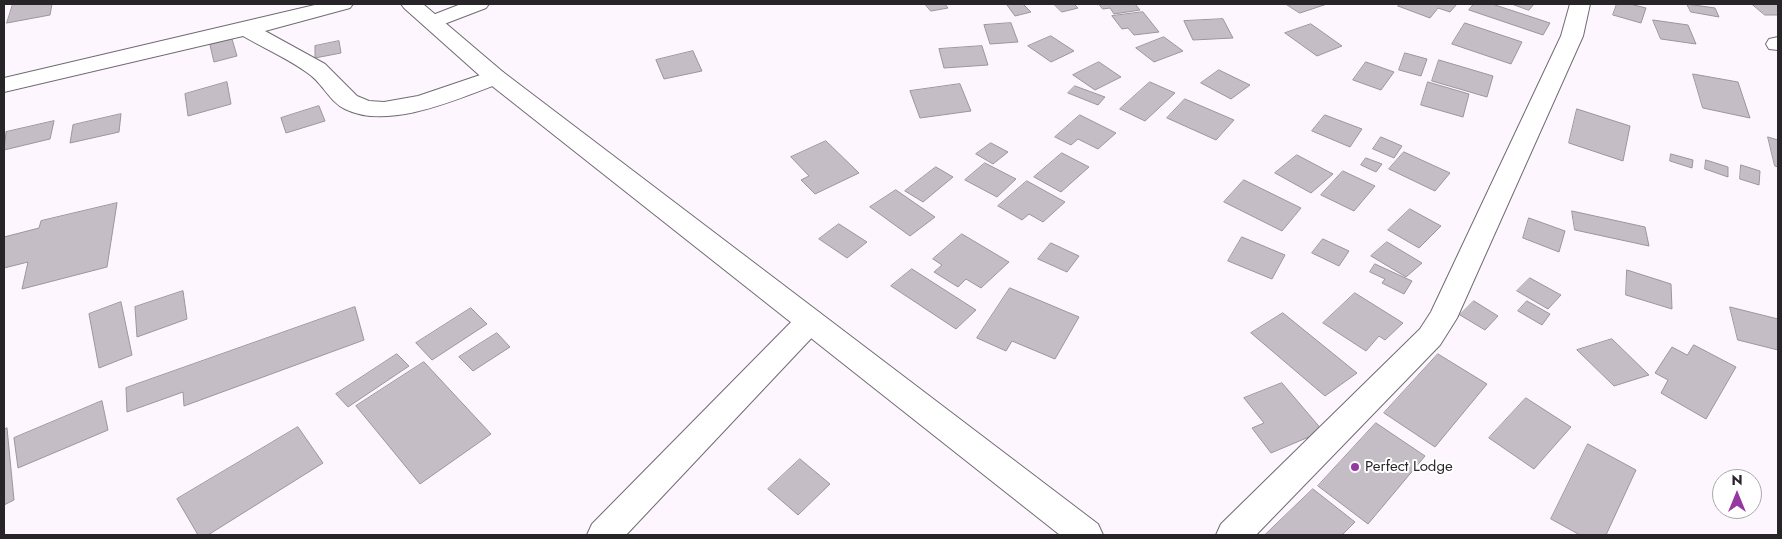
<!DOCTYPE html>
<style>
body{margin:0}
#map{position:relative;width:1782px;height:539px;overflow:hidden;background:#fdf6fe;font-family:Jost,sans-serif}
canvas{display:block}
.frame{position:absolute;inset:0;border:5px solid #282528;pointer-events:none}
.north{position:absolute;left:1712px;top:469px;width:50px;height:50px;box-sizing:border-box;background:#fff;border:1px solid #a9a8a9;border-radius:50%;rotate:0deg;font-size:14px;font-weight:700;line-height:20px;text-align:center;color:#282528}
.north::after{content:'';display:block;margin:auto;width:18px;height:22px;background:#9538a2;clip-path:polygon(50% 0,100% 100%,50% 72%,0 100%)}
</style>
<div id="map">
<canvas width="1782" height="539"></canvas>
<div class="frame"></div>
<div class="north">N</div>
</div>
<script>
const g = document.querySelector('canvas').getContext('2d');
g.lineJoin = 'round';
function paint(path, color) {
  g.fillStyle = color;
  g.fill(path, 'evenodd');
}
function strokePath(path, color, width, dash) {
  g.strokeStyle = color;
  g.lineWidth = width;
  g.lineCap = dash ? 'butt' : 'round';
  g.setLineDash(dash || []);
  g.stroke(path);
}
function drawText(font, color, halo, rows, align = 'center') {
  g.font = font + ' Jost,sans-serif';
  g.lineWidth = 4;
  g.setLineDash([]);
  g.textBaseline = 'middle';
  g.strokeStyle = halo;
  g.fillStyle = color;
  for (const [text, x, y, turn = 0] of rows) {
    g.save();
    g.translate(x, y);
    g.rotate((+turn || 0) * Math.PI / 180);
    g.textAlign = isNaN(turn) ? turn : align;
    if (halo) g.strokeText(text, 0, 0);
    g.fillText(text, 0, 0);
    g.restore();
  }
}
const building = new Path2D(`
 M13 4H52L50 15 7 23Z
 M925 4H945L948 8 931 11Z
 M1013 4H1023L1031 12 1015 16 1007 5Z
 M1054 4H1074L1078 8 1062 12Z
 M1099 4H1135L1140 10 1114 14 1110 8 1103 9Z
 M1286 4H1327L1300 13Z
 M1401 4H1457L1450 12 1438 8 1430 18 1398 6Z
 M1474 4H1492L1550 23 1543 35 1469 10Z
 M1512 4H1534L1529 10Z
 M1617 4H1630L1646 8 1641 23 1613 15Z
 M1687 4 1715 8 1719 17 1691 12Z
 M1752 4H1778V15H1765Z
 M1143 12 1159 32 1134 35 1128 28 1122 29 1112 16Z
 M1223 19 1233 38 1193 40 1184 21Z
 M1653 20 1688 25 1696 44 1661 39Z
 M1011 23 1018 42 990 44 984 25Z
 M1465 23 1522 42 1511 64 1452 44Z
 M1311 24 1342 46 1317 56 1285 33Z
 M1051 36 1074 51 1051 62 1028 46Z
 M1164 37 1183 51 1154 62 1136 48Z
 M232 39 237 56 214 62 210 45Z
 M339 41 341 53 315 58V46Z
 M982 46 988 65 944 68 939 49Z
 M693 51 702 71 664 79 656 60Z
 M1405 53 1427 59 1421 76 1399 70Z
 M1439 60 1493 76 1487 97 1432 81Z
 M1099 62 1121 77 1095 90 1073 75Z
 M1366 62 1394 72 1381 90 1353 80Z
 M1219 70 1250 85 1231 99 1201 83Z
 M1693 74 1738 82 1750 118 1703 108Z
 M227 82 231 104 188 116 185 94Z
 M1150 82 1175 93 1145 121 1120 109Z
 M1428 82 1469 94 1463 117 1421 105Z
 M960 84 971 111 920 118 910 91Z
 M1075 86 1105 97 1098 105 1068 93Z
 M1185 99 1234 120 1216 140 1167 118Z
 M319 106 325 121 286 133 281 118Z
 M1577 109 1630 126 1623 161 1569 143Z
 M121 114 119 132 70 143 73 125Z
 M1080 115 1116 133 1098 149 1078 139 1071 145 1055 137Z
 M1325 115 1362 129 1350 147 1312 131Z
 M54 121 50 139 4 150 6 132Z
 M1381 137 1402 146 1394 158 1373 149Z
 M1768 137 1778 140V167L1775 166Z
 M826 141 859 173 815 194 801 180 809 176 791 157Z
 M991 143 1008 152 993 164 976 154Z
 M1404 152 1450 173 1435 191 1389 169Z
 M1062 153 1089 167 1061 192 1034 177Z
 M1671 154 1693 160 1692 168 1670 161Z
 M1297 155 1333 174 1311 193 1275 173Z
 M1366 158 1382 164 1376 172 1361 165Z
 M1706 160 1728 167V177L1705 169Z
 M985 163 1016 179 997 197 965 180Z
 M1741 165 1760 171 1759 185 1740 179Z
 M936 167 953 177 923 202 905 191Z
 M1343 171 1375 186 1354 211 1321 195Z
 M1244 180 1301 208 1282 231 1224 202Z
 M1027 181 1065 202 1043 222 1029 214 1022 220 998 206Z
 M896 190 935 217 910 236 870 207Z
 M117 203 107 267 22 289 28 262 4 268V237L39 228 41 221Z
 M1410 209 1441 226 1419 248 1388 230Z
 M1572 211 1645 227 1649 246 1575 230Z
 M1529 218 1565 231 1559 252 1523 238Z
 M839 224 867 242 847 258 819 239Z
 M962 234 1009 262 981 288 966 279 958 287 934 272 942 265 933 259Z
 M1242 237 1285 255 1272 279 1228 261Z
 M1323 239 1349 251 1339 266 1312 253Z
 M1387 242 1422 263 1406 277 1371 256Z
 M1051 243 1079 256 1067 272 1038 259Z
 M1375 264 1412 281 1404 294 1382 283 1385 279 1370 272Z
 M912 269 976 310 956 329 891 286Z
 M1627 270 1671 284 1672 309 1626 295Z
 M1530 278 1561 295 1548 309 1517 291Z
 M1010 288 1079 317 1055 359 1012 341 1006 351 977 338Z
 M183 291 187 319 137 337 135 307Z
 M1355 293 1403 323 1385 340 1379 336 1366 351 1323 323Z
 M1474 301 1498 316 1485 330 1460 315Z
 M1527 301 1550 314 1542 325 1518 311Z
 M121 302 132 355 99 368 89 314Z
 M355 307 364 340 184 406 183 392 127 412 126 388Z
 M1730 307 1778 319V350L1738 340Z
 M471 308 487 324 432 360 416 343Z
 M1283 313 1357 373 1325 396 1251 333Z
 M497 333 510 347 473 371 459 357Z
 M1612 339 1649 375 1614 386 1577 350Z
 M1694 345 1736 367 1706 419 1661 393 1668 380 1655 373 1672 347 1687 355Z
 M397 354 409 366 348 407 336 394Z
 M1438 354 1487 384 1435 447 1384 413Z
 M424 362 491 434 420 484 356 406Z
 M1282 383 1323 431 1271 453 1252 428 1264 423 1244 398Z
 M1526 398 1571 427 1534 469 1489 438Z
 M102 401 108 430 18 468 14 438Z
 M1376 423 1425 456 1368 524 1318 486Z
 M298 427 323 463 208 535H198L177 499Z
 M7 428 14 500 4 505V430Z
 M1588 444 1636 470 1606 535H1580L1551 519Z
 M800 459 830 484 798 515 768 489Z
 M1313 489 1355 522 1342 535H1265Z`);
paint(building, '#c5bdc6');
strokePath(building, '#9c959d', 1);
const street = new Path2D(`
 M319 4H353L350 8 265 31 325 64 357 96 369 101 384 102 418 96 495 70 503 72 506 77 503 82C460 98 389 131 345 109 330 102 323 84 309 74 289 59 265 49 243 36L4 92V78Z
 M461 4H489L486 8 439 26 432 28 425 26 421 22 425 18Z
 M1570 4H1590L1583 36 1457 318 1440 345 1256 535H1216L1221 524 1420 329 1431 312 1561 36Z
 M1778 37V50L1769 49 1766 44 1769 39Z
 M810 310 820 313 824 321 820 329 626 535H587L592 524 800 313Z`);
const highway = new Path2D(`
 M401 4H423L503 72 1098 524 1103 535H1060L487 82 404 8Z`);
strokePath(street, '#716b72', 2);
strokePath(highway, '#716b72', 2);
paint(street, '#fff');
paint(highway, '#fff');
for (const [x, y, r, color] of [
 [1355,467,5,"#9538a2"]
]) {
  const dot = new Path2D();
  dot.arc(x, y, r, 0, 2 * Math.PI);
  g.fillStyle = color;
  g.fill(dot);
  strokePath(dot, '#fff', 2);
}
drawText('15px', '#282528', '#fff', [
 ["Perfect Lodge",1365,467]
], 'left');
</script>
